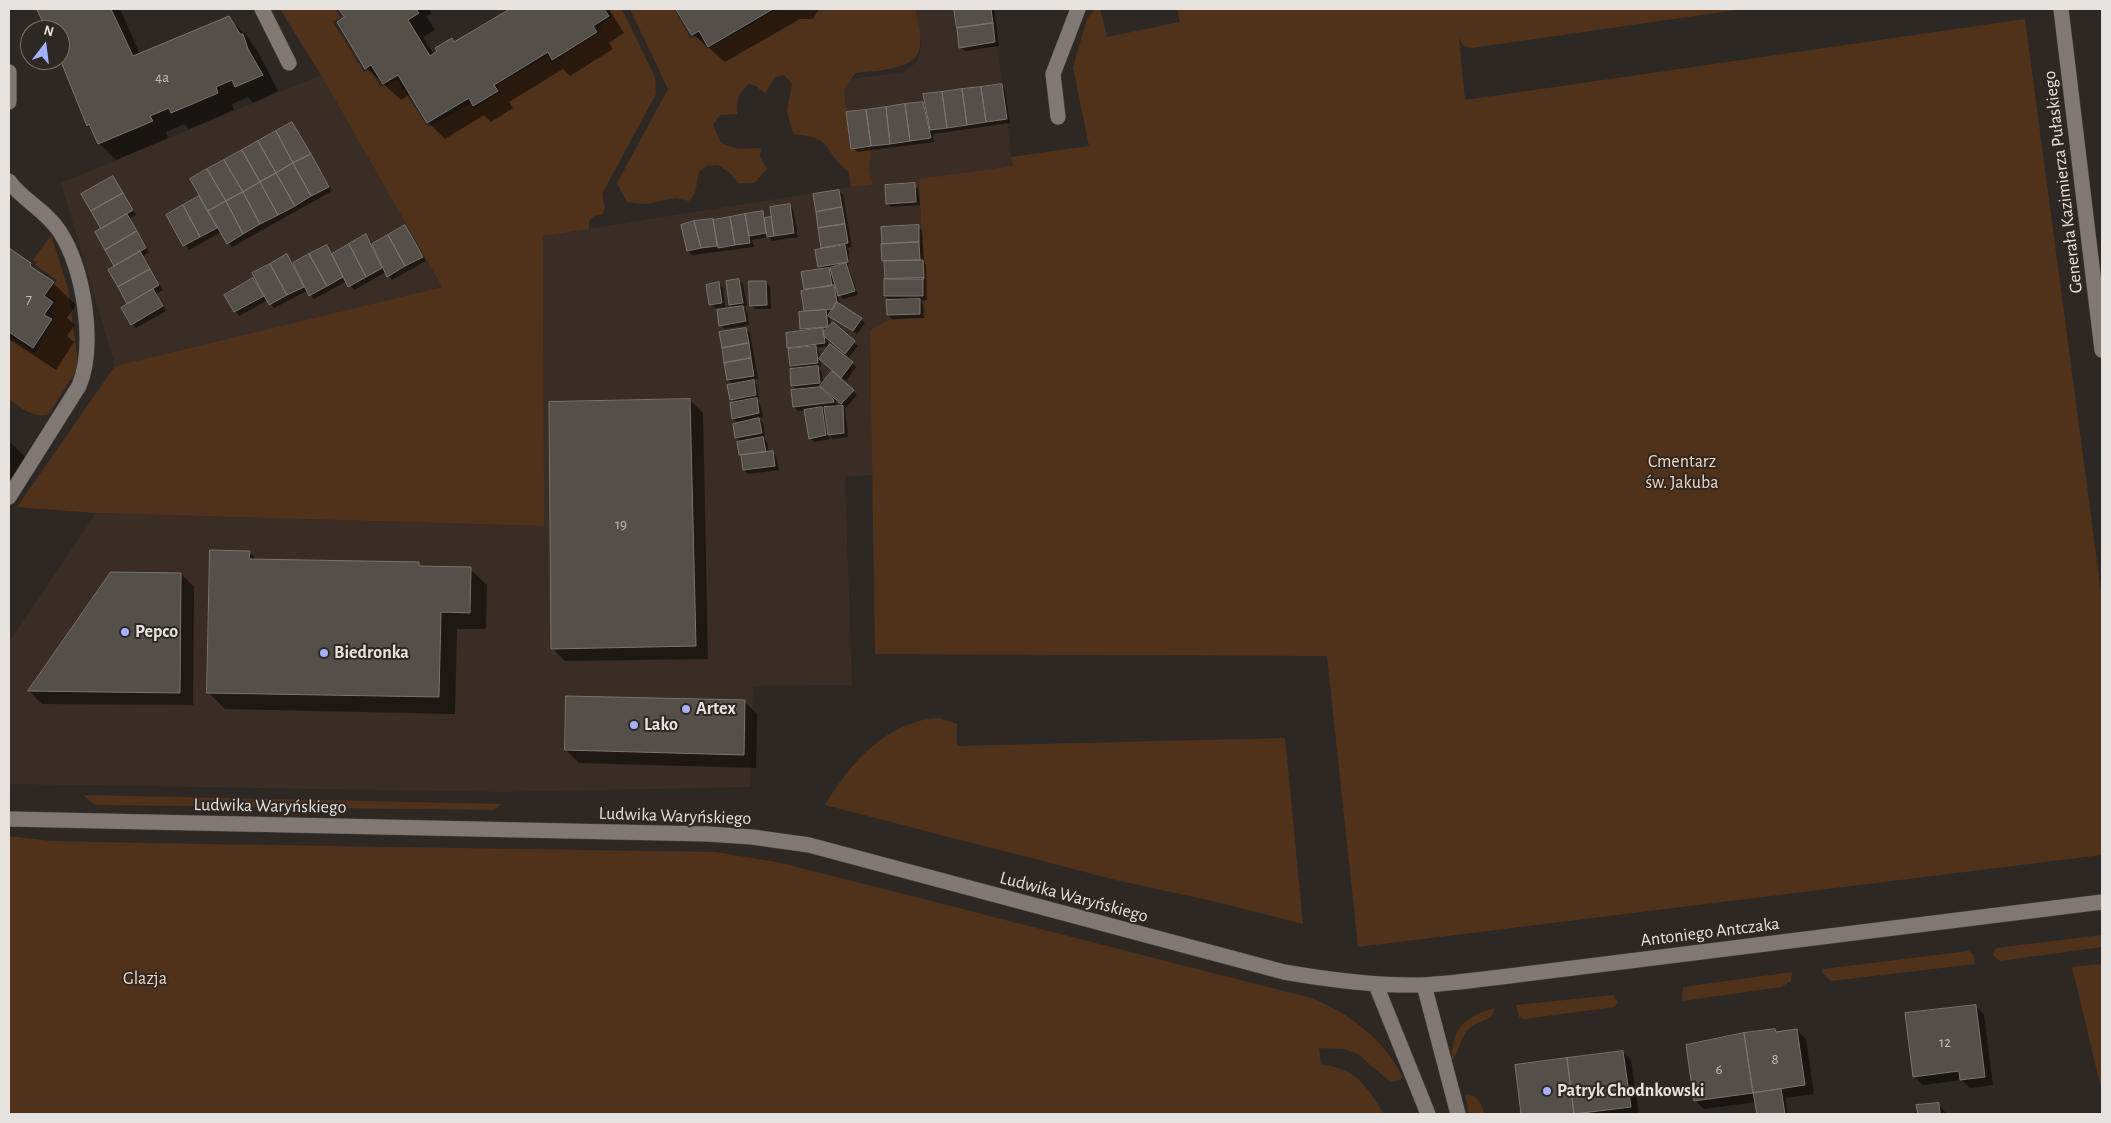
<!DOCTYPE html>
<meta charset="utf-8">
<style>
body{margin:0}
#map{position:relative;width:2111px;height:1123px;overflow:hidden;background:#2e2824;font-family:"Alegreya Sans",sans-serif}
canvas{display:block}
.frame{position:absolute;inset:0;border:10px solid #e6e2df;pointer-events:none}
.north{position:absolute;left:20px;top:20px;width:50px;height:50px;box-sizing:border-box;background:#2e2824;border:1px solid #78726f;border-radius:50%;rotate:15deg;font-size:14px;font-weight:700;line-height:20px;text-align:center;color:#e6e2df}
.north::after{content:'';display:block;margin:auto;width:18px;height:22px;background:#a6b1fc;clip-path:polygon(50% 0,100% 100%,50% 72%,0 100%)}
</style>
<div id="map">
<canvas width="2111" height="1123"></canvas>
<div class="frame"></div>
<div class="north">N</div>
</div>
<script>
const g = document.querySelector('canvas').getContext('2d');
g.lineJoin = 'round';
function paint(path, color) {
  g.fillStyle = color;
  g.fill(path, 'evenodd');
}
function strokePath(path, color, width, dash) {
  g.strokeStyle = color;
  g.lineWidth = width;
  g.lineCap = dash ? 'butt' : 'round';
  g.setLineDash(dash || []);
  g.stroke(path);
}
function drawText(font, color, halo, rows, align = 'center') {
  g.font = font + ' "Alegreya Sans",sans-serif';
  g.lineWidth = 4;
  g.setLineDash([]);
  g.textBaseline = 'middle';
  g.strokeStyle = halo;
  g.fillStyle = color;
  for (const [text, x, y, turn = 0] of rows) {
    g.save();
    g.translate(x, y);
    g.rotate((+turn || 0) * Math.PI / 180);
    g.textAlign = isNaN(turn) ? turn : align;
    if (halo) g.strokeText(text, 0, 0);
    g.fillText(text, 0, 0);
    g.restore();
  }
}
paint(new Path2D(`
 M916 9H992L1013 166 919 180 925 317 888 320 870 330 873 475 845 477 852 685 753 686 750 787 504 792 9 784V642L96 513 543 526V236L851 187 836 81 904 72 918 61 921 46Z
 M321 75 442 287 115 366 61 183Z`), '#392d25');
paint(new Path2D(`
 M280 9H335L340 17 333 22 364 72 370 69 381 87 397 80 428 127 470 104 474 109 501 92 497 85 547 56 552 63 601 31 598 27 612 16 608 9H622L655 77 656 94 602 194 605 209 602 215 594 216 589 221V229L543 236 544 526 96 513 17 507 115 366 442 287 321 75Z
 M630 9H674L691 39 698 35 707 49 779 9H916C917 20 921 33 920 45 919 71 875 70 856 73L844 88 846 112 871 146 869 171 873 184 851 187 849 172C821 151 837 138 793 134L787 111 792 84 784 75 775 77 765 94 756 86 748 84 738 97 737 114 720 115 713 125 721 143 738 149 761 148 760 157 767 169 754 183H738L730 173 718 165 706 166 699 172 695 193 689 201 675 198 645 204 627 202 617 183 668 89Z
 M1095 9H1100L1107 37 1180 22 1177 9H1743L1472 48 1464 46 1459 38 1465 100 2025 19 2102 599V855L1358 947 1327 656 875 654 870 330 888 320 925 317 919 179 1013 166 1011 157 1089 146 1073 67 1087 19Z
 M51 235 68 288 78 363 74 374 49 414C33 419 22 408 9 399V336L34 353 55 317 50 313 56 300 48 296 57 280 35 265 37 262 33 260Z
 M939 718 957 724V746L1285 738 1303 924 1221 903 1116 880 825 805C850 763 888 720 939 718Z
 M83 795 502 804 494 810 95 805Z
 M9 836 51 841 202 844 715 852 782 863 1311 998C1348 1012 1386 1041 1403 1078L1393 1082 1388 1080 1358 1054 1344 1049 1319 1048 1321 1065C1356 1067 1367 1087 1384 1114H9Z
 M2102 935V947L2000 961 1993 955 1996 948Z
 M1969 951 1973 955 1975 964 1831 981 1822 972 1823 969Z
 M2102 964V1083L2100 1084 2072 967Z
 M1792 972 1791 981 1781 987 1682 1001 1683 987Z
 M1613 995 1618 1002 1614 1007 1524 1019 1519 1017 1516 1005Z
 M1495 1008 1492 1016C1484 1022 1473 1023 1467 1031 1460 1040 1459 1051 1452 1060 1451 1028 1466 1016 1495 1008Z
 M1465 1094C1478 1095 1482 1103 1484 1114H1469Z`), '#50321b');
paint(new Path2D(`
 M39 9H120L140 54 228 18 245 34 258 52 278 91 253 103 248 97 232 104 234 110 189 129 184 124 166 132 168 138 116 160 99 143 88 125 67 56 60 45V30H48Z
 M341 9H429L432 14 426 16 435 30 423 37 434 55 512 9H609L624 33 609 43 613 49 570 76 563 69 509 102 513 108 491 122 484 115 445 139 428 122 411 94 401 100 366 68Z
 M678 9H819L813 19H800L725 62 693 34Z
 M955 9H994L999 46 965 51 961 47Z
 M1001 85 1005 90 1010 123 933 134 934 142 857 152 853 148 848 114 925 103Z
 M292 124 332 191 232 247 221 232 189 250 167 215 201 196Z
 M113 177 136 215 130 218 149 252 143 256 163 290 156 294 166 311 136 328 132 324 129 304 110 270 116 266 96 232 103 229Z
 M914 185 918 189 920 205 891 207 887 203Z
 M839 191 843 195 852 247 847 248 849 250 848 266 858 295 843 299 838 293 840 305 865 323 857 334 830 317 831 326 833 324 858 346 849 357 828 338V346L816 348 819 351 821 366 817 367 822 372 823 384 832 373 857 395 845 409 848 437 833 439 829 435 830 439 814 442 810 438 806 410 798 411 794 407 797 390 792 386 795 370 791 366V350L788 347 804 332 801 329 805 313 803 273 823 270 819 267 822 250 814 195ZM836 399 845 407H837Z
 M789 205 793 209 798 237 772 241 769 237 752 240 754 247 692 255 688 251 682 226 762 212 767 219 772 218Z
 M918 226 922 230 924 262 926 265 927 300H919L923 304 924 318 892 319 888 315 891 301 885 296 883 228Z
 M405 227 426 261 392 280 386 272 354 290 347 281 314 299 307 291 274 308 268 300 239 316 225 295 256 278 287 256 294 264 327 246 334 260 366 236 373 244Z
 M9 249 53 283 76 305 67 318 75 325 67 336 74 342 56 370 9 339Z
 M739 280 743 284 747 306 743 307 747 311 749 325 725 329 721 325 735 308 730 304Z
 M766 282 770 286 771 309H755L751 305Z
 M718 284 723 288 725 307 715 308 711 304Z
 M746 329 750 333 758 379 752 380 757 385 759 399 757 400 760 404 763 417 758 418 763 423 765 436 762 437 767 442 769 453 772 452 776 456 779 470 748 474 744 469 738 443 741 442 736 438 738 424 733 418 736 404 731 399 734 385 728 380Z
 M825 363H852L856 367 846 381Z
 M690 400 703 413 708 659 565 661 552 648Z
 M9 441 28 460 9 488Z
 M249 552 257 560 419 564 423 567 470 569 487 585 486 629H457L455 714 225 709 208 692Z
 M112 573 181 574 194 587 193 705 42 704 29 691Z
 M744 701 757 714 756 768 579 763 566 750Z
 M1976 1006 1984 1015 1993 1085 1970 1088 1962 1080 1923 1085 1914 1076Z
 M1797 1030 1806 1039 1814 1094 1785 1098 1788 1114H1758L1756 1102 1704 1109 1695 1100 1718 1038 1775 1031 1777 1033Z
 M1623 1052 1631 1061 1639 1114H1524L1516 1066Z
 M1938 1104 1947 1114H1919L1918 1106Z`), '#0007');
const building = new Path2D(`
 M37 9H111L133 56 229 16 240 34H243L248 49 263 75 235 87 232 80 216 87 218 93 171 113 169 108 150 116 153 121 98 144 89 124 87 126 60 59 65 55 60 44V30H47Z
 M339 9H416L419 13 408 20 430 56 437 51 435 48 452 38 454 42 510 9H604L609 16 593 26 597 32 552 60 548 52 494 85 498 91 473 106 469 98 427 123 398 75 383 84 371 65 365 69 337 22 344 17Z
 M676 9H773L708 47 699 31 692 35Z
 M954 9H991L993 23 957 28Z
 M993 23 995 42 959 48 957 28Z
 M1002 84 1007 119 986 122 981 87Z
 M981 87 986 122 967 125 962 89Z
 M962 89 967 125 947 128 942 92Z
 M942 92 947 128 930 130 923 94Z
 M923 102 931 138 910 141 905 104Z
 M905 104 910 141 890 144 886 107Z
 M886 107 890 144 871 146 866 110Z
 M866 110 871 146 851 149 846 112Z
 M292 122 311 154 293 163 276 131Z
 M276 131 293 163 276 173 258 141Z
 M258 141 276 173 260 182 242 150Z
 M242 150 260 182 243 192 224 160Z
 M311 154 329 187 311 196 293 163Z
 M224 160 243 192 226 201 207 169Z
 M293 163 311 196 295 206 276 173Z
 M207 169 226 201 208 211 190 179Z
 M276 173 295 206 278 215 260 182Z
 M113 176 123 193 91 211 81 194Z
 M260 182 278 215 260 224 243 192Z
 M915 183 916 202 886 204 885 185Z
 M839 190 842 207 816 212 813 194Z
 M243 192 260 224 243 234 226 201Z
 M123 193 133 210 101 229 91 211Z
 M199 196 217 228 200 237 183 205Z
 M226 201 243 234 227 244 208 211Z
 M790 204 794 233 774 236 770 207Z
 M183 205 200 237 183 246 166 215Z
 M842 207 845 224 818 228 816 212Z
 M763 211 766 233 749 236 745 214Z
 M127 214 137 231 105 250 95 232Z
 M745 214 750 243 735 245 730 217Z
 M730 217 735 245 718 248 713 220Z
 M771 217 774 236 767 237 764 218Z
 M713 219 717 246 701 248 694 221Z
 M694 221 701 248 687 251 681 225Z
 M845 224 848 243 821 248 818 228Z
 M405 225 423 257 405 266 388 235Z
 M919 225V242L882 244 881 227Z
 M137 231 146 248 114 266 105 250Z
 M366 234 382 268 366 277 349 244Z
 M388 235 405 266 387 277 372 244Z
 M919 242 920 260 882 261 881 244Z
 M349 244 366 277 348 287 332 254Z
 M327 245 343 277 327 286 309 254Z
 M845 245 848 262 818 267 815 250Z
 M9 248 31 263 30 266 54 282 44 296 53 302 44 315 52 319 33 348 9 332Z
 M140 251 150 269 118 287 108 270Z
 M287 254 304 287 287 295 270 264Z
 M309 254 327 286 309 296 293 263Z
 M920 260H923L924 279H885L884 261Z
 M846 263 855 291 838 296 830 268Z
 M270 264 287 295 269 305 252 273Z
 M829 268 832 286 804 289 801 272Z
 M150 269 159 285 127 304 118 287Z
 M253 278 264 296 234 312 224 295Z
 M923 278V296H884V279Z
 M739 279 743 303 729 305 726 281Z
 M749 281H766L767 305 750 306Z
 M719 282 722 303 709 305 706 285Z
 M834 285 837 302 833 309 804 311 801 291Z
 M153 289 163 306 131 325 121 308Z
 M920 299V314L887 315 886 300Z
 M837 302 862 318 853 331 828 316Z
 M743 306 746 321 719 326 717 310Z
 M826 310 828 327 800 329 799 312Z
 M833 322 855 341 845 354 824 336 823 332Z
 M746 328 749 343 722 348 719 332Z
 M823 328 825 343 787 348 786 333Z
 M749 343 751 358 724 363 722 348Z
 M830 344 853 362 841 378 819 359Z
 M816 346 818 363 790 366 788 349Z
 M751 358 754 376 727 380 724 363Z
 M818 366 820 383 791 386 790 369Z
 M832 371 854 390 841 404 820 386Z
 M754 380 756 395 730 400 727 385Z
 M820 387 833 399 834 402 793 407 791 390Z
 M757 398 759 413 732 419 730 403Z
 M690 399 696 646 551 649 549 402Z
 M843 406 844 433 828 435 824 407Z
 M822 407 826 435 809 439 804 410Z
 M759 418 762 433 735 438 733 424Z
 M763 437 766 452 739 455 737 442Z
 M773 451 775 466 743 470 741 455Z
 M210 550 250 551 249 559 419 562V566L471 567 470 613 441 612 439 697 207 693Z
 M111 572 181 573 180 693 28 691Z
 M566 696 745 700 744 755 565 750Z
 M1976 1005 1985 1077 1960 1080 1959 1071 1913 1077 1905 1013Z
 M1775 1029 1776 1032 1797 1029 1805 1085 1753 1093 1744 1033Z
 M1744 1033 1753 1093 1694 1101 1686 1045Z
 M1623 1051 1631 1107 1574 1114 1567 1058Z
 M1567 1058 1574 1114H1521L1515 1065Z
 M1781 1089 1785 1114H1757L1753 1093Z
 M1939 1103 1940 1114H1918L1916 1105Z`);
paint(building, '#554f4a');
strokePath(building, '#7a736e', 1);
const minor = new Path2D(`
 M262 9 289 63
 M2061 9 2102 350
 M9 72V102
 M1058 117 1053 74 1078 9
 M9 181C22 200 46 210 60 232 84 270 96 345 79 386L9 497
 M9 819 708 834 752 837 809 845 1284 972C1330 980 1374 986 1421 985 1448 984 1474 980 1501 977L2102 902
 M1376 985 1428 1114
 M1424 985 1458 1114`);
strokePath(minor, '#49433f', 16);
strokePath(minor, '#7f7873', 15);
for (const [x, y, r, color] of [
 [125,632,5,"#a6b1fc"],
 [324,653,5,"#a6b1fc"],
 [686,709,5,"#a6b1fc"],
 [634,725,5,"#a6b1fc"],
 [1547,1091,5,"#a6b1fc"]
]) {
  const dot = new Path2D();
  dot.arc(x, y, r, 0, 2 * Math.PI);
  g.fillStyle = color;
  g.fill(dot);
  strokePath(dot, '#2e2824', 2);
}
drawText('15px', '#c2bdba', null, [
 ["4a",162,77],
 ["7",29,299],
 ["19",621,524],
 ["12",1945,1042],
 ["8",1775,1059],
 ["6",1719,1069]
]);
drawText('18px', '#e6e2df', '#2e2824', [
 ["Generała Kazimierza Pułaskiego",2063,182,-97],
 ["Ludwika Waryńskiego",270,806,1],
 ["Ludwika Waryńskiego",675,816,2],
 ["Ludwika Waryńskiego",1074,897,15],
 ["Antoniego Antczaka",1710,932,-7]
]);
drawText('18px', '#fad6bd', '#2e2824', [
 ["Cmentarz",1682,462],
 ["św. Jakuba",1682,483],
 ["Glazja",145,979]
]);
drawText('bold 18px', '#e6e2df', '#2e2824', [
 ["Pepco",135,632],
 ["Biedronka",334,653],
 ["Artex",696,709],
 ["Lako",644,725],
 ["Patryk Chodnkowski",1557,1091]
], 'left');
</script>
